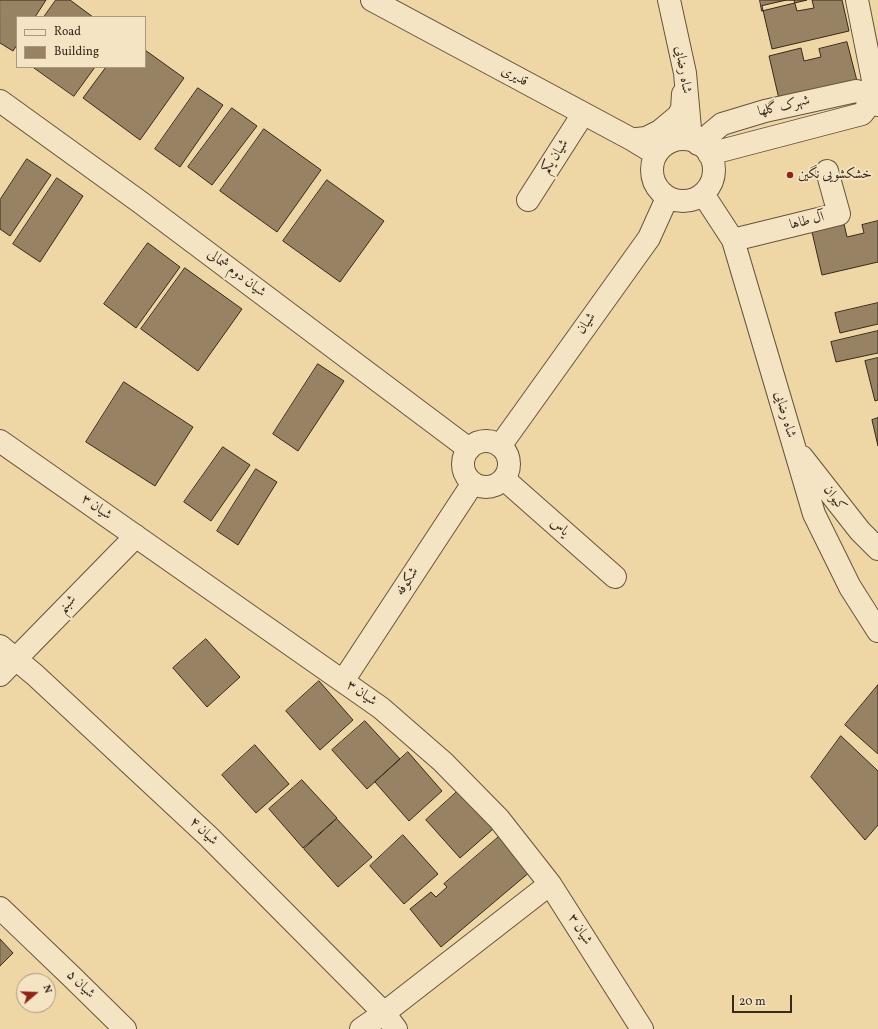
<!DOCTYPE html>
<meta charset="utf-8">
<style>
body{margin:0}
#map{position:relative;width:878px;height:1029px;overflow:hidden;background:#efd6a5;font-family:Vollkorn,serif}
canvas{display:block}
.legend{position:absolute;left:16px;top:16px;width:130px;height:52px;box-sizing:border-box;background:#f5e4c4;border:1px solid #a99981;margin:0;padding:5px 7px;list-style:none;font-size:12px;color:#37291c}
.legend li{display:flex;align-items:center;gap:8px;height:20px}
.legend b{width:20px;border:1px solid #a99981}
.north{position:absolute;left:16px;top:973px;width:40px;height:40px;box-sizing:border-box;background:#f5e4c4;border:1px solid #a99981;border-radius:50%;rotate:71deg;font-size:11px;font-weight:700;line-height:16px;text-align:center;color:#37291c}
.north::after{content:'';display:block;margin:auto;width:14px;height:18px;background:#8f2418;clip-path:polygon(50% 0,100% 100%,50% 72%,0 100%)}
.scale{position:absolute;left:732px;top:995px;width:60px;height:18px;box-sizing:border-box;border:2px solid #37291c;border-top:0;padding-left:5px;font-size:12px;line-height:14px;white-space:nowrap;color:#37291c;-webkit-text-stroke:3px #f5e4c4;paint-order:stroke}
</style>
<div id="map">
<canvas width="878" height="1029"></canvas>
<ul class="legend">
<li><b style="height:5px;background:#f5e4c4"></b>Road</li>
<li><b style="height:11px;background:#978363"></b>Building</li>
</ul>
<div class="north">N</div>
<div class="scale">20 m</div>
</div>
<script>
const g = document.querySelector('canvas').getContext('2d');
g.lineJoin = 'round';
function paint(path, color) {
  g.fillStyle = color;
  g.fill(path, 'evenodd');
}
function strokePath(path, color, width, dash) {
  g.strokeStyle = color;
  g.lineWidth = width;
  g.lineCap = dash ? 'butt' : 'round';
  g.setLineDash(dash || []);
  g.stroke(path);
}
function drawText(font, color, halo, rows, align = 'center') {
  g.font = font + ' Vollkorn,Amiri,serif';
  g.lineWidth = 3.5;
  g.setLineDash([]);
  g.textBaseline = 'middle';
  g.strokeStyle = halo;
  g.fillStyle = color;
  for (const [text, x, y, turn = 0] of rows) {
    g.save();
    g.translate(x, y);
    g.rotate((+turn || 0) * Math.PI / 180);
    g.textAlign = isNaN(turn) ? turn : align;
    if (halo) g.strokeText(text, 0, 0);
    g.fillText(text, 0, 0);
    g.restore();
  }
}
const building = new Path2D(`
 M0 0H46L35 17H17V45L13 51 0 43Z
 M56 0H70L93 17H44Z
 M760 0H807L762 11Z
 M787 0H794L797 11 814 8 812 0H842L849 31 772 49 762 6Z
 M847 42 857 81 779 99 769 56 801 48 804 61 821 57 819 49Z
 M145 50 184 78 140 140 83 98 106 67H145Z
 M33 67H95L74 96Z
 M198 88 223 105 180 167 155 149Z
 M232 108 257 126 212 185 188 167Z
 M264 129 321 170 277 232 220 191Z
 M27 159 51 175 10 236 0 229V200Z
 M57 178 83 196 40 262 13 244Z
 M327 180 384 221 340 282 283 241Z
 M878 221V262L822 275 812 232 844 224 847 237 864 233 862 225Z
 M148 243 180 267 136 328 104 304Z
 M185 268 242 309 198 371 141 329Z
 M878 303V324L840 333 835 313Z
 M878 331V353L836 362 831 342Z
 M878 358V400L875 401 865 361Z
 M318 364 344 381 298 451 273 434Z
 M124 382 193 427 155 486 86 442Z
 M878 418V446L872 420Z
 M223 447 250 465 211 521 184 502Z
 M256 469 277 482 238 545 217 531Z
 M206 639 240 677 207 707 173 668Z
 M319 681 353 720 320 750 286 711Z
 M878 685V754L845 725Z
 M365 721 400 759 367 789 332 750Z
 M841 736 878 771V825L865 840 811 777Z
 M255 745 289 784 256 813 222 775Z
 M408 752 442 791 409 821 375 782Z
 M302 780 337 818 303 848 269 809Z
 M459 790 493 829 460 858 426 820Z
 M337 819 372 857 338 887 304 849Z
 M403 835 438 874 404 904 370 866Z
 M501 835 531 871 441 947 410 909 431 892 436 897 447 887 444 884Z
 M0 939 13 953 0 966Z`);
paint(building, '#978363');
strokePath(building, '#37291c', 1);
const minor = new Path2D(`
 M372 0 633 140 656 154
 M669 0 685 73 691 140
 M857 0 878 105
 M0 101 140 202 469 449
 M637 139 646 138 660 131 678 116 682 109 683 94
 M652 170a31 31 0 1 1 62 0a31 31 0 1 1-62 0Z
 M698 144 722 124 765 111 856 91 876 96
 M709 154 862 114 876 96 878 95
 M703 194 733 240 814 514 850 587 878 631
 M528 200 583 114
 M733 240 839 214 827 171
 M0 441 381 708 443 762 499 819 550 884 642 1029
 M463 464a23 23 0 1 1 46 0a23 23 0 1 1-46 0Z
 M500 446 649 238 667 198
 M802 457 860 531 878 549
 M504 479 615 577
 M0 646 35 675 209 837 384 1013 396 1029
 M0 675 136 536
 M343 681 473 483
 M0 908 71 976 125 1029
 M361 1029 384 1013 550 884`);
strokePath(minor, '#65543e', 24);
strokePath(minor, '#f5e4c4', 22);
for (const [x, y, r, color] of [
 [790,175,4,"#8f2418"]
]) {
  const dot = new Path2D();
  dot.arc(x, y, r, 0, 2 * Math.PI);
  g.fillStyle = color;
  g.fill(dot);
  strokePath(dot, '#f5e4c4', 1.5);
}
drawText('14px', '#37291c', '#f5e4c4', [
 ["شاه رضایی",682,70,81],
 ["قدیری",514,77,28],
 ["شهرک گلها",784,107,-13],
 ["شیان یکم",556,157,-57],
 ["آل طاها",807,222,-14],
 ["شیان دوم شمالی",236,274,37],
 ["شیان",587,324,-54],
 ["شاه رضایی",784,415,74],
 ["کیوان",834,499,52],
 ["شیان ۳",96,508,35],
 ["یاس",559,528,41],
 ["شکوفه",408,582,-57],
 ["شبنم",68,605,-46],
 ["شیان ۳",361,694,35],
 ["شیان ۴",203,832,44],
 ["شیان ۳",579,930,58],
 ["شیان ۵",80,985,45]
]);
drawText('14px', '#37291c', '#f5e4c4', [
 ["خشکشویی نگین",798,175]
], 'left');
</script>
